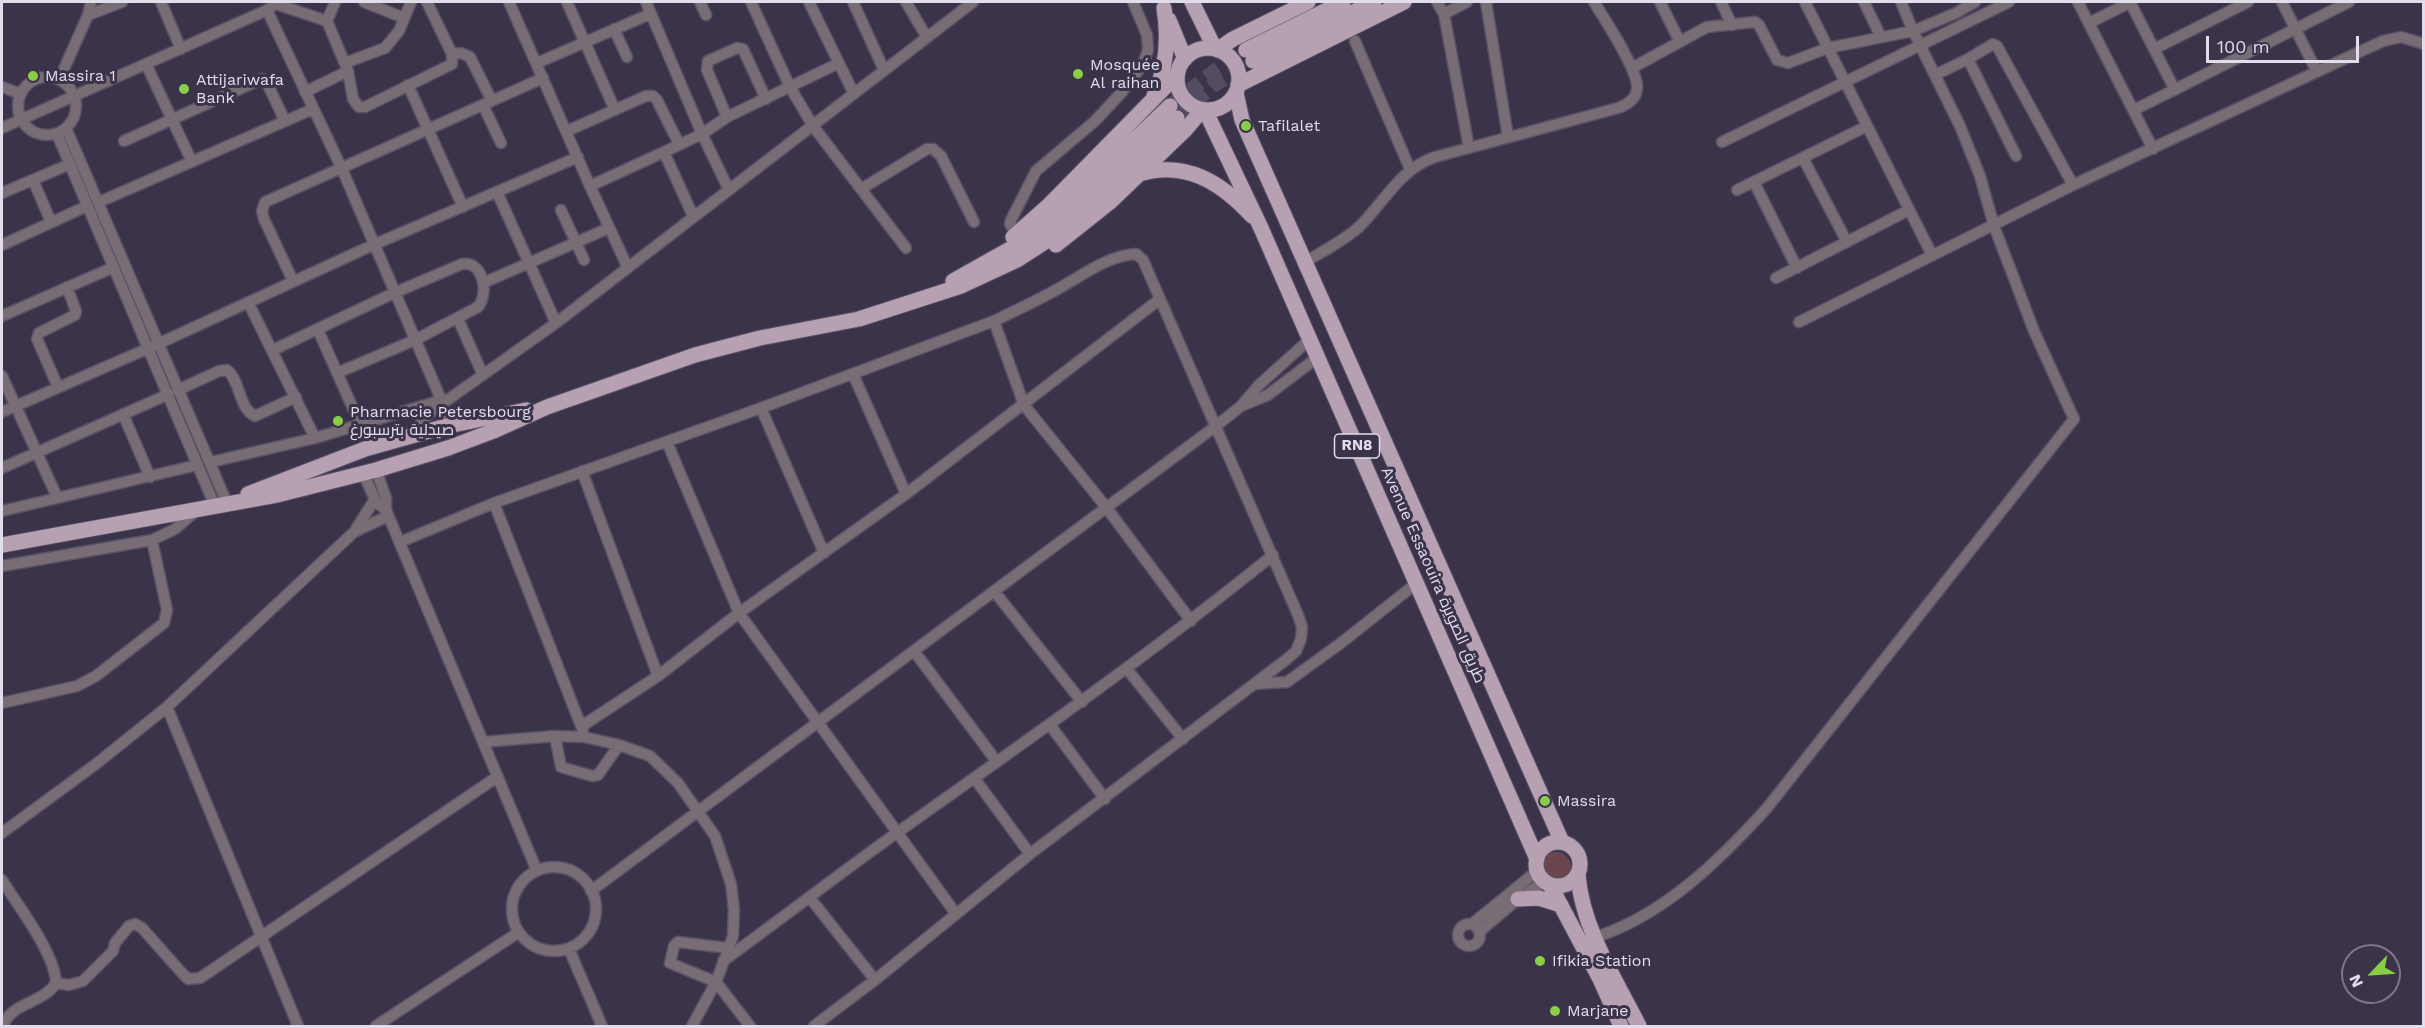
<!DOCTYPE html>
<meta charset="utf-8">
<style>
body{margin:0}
#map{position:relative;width:2425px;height:1028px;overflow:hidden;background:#3b334a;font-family:"Work Sans",sans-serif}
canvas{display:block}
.frame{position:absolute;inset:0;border:3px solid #e1ddeb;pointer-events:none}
.north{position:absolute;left:2341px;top:944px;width:60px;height:60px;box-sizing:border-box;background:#3b334a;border:2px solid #7d778a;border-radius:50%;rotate:245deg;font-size:16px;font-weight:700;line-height:24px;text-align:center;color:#e1ddeb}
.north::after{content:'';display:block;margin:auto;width:21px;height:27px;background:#8ace47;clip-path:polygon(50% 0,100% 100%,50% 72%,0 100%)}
.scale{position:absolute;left:2206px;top:36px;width:153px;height:27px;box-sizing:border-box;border:3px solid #e1ddeb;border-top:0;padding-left:8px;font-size:18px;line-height:21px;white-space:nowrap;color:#e1ddeb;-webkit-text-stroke:4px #3b334a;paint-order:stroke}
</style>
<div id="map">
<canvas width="2425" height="1028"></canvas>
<div class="frame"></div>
<div class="north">N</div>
<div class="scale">100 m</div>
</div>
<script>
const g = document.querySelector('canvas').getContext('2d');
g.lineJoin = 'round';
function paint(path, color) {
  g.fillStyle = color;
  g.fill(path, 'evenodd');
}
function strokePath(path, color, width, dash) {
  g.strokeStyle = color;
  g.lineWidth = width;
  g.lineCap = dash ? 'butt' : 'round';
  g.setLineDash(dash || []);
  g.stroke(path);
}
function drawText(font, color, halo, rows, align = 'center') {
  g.font = font + ' "Work Sans",Cairo,sans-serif';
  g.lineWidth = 6;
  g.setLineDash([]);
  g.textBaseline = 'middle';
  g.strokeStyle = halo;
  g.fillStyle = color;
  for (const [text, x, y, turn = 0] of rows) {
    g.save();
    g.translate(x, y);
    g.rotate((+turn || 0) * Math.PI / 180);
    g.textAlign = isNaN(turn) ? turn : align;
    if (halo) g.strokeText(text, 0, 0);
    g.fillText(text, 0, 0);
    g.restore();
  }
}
paint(new Path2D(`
 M1541 867a15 15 0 1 1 30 0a15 15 0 1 1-30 0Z`), '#6a454b');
strokePath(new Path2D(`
 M1170 106 1215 71 1246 50
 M1177 118 1212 86 1253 61`), '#544c62', 15, [15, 8]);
const street = new Path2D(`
 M161 2 181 49
 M364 2 404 18
 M509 2 590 186 628 268
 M567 2 615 110
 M646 2 702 134 729 190
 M700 2 706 15
 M751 2 790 87 813 126 906 248
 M809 2 854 94
 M853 2 884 70
 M906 2 926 36
 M1437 2 1444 14 1469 148
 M1486 2 1508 137
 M1660 2 1680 42
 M1721 2 1732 25
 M1805 2 1932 255
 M1864 2 1881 37
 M2078 2 2153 149
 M2130 2 2175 90
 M2282 2 2317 72
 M276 4 327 21 335 2
 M267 10 342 169 443 404V427
 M1444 14 1467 2
 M88 15 122 2
 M327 21 348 71 353 99 359 107H365L452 64V54L427 2
 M2089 23 2131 2
 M614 29 627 57
 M1355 41 1410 169
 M2154 49 2248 2
 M452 54 461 53 470 57 492 101
 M1968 59 2016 156
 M345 63 385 48 399 31 411 2
 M537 63 650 14
 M146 64 192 162
 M1632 68 1707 27 1755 22 1759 25 1777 60 1788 63 1828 48 1913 31 1956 13 1975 2
 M1935 75 1968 59 1993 44 1997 46 2073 185
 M18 106a29 29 0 1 1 58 0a29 29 0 1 1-58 0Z
 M59 80 88 15 91 2
 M408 85 463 207
 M2 87 21 94
 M305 92 348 71
 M483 105 501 143
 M2134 110 2349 2
 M727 117 707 70 708 61 737 48 743 49 766 99
 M2 128 267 10 278 2
 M66 128 227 503
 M567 131 646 96H653L657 100 679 144
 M57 134 215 506
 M124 141 262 79 268 85 285 121
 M1722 142 2009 2
 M664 152 693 216
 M1803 158 1847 242
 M33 180 51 222
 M1754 182 1797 268
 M590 186 664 152 702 134 727 117 837 64
 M861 189 927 149H933L941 156 974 222
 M1737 190 1867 126
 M497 192 556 323
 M2 193 70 164
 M99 202 313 109
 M561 210 584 260
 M1016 234 1010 224 1011 220 1036 171 1095 121 1122 92 1143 64 1148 50 1147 35 1133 2
 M2 245 87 206
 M1305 262C1323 251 1344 241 1360 226 1385 201 1400 169 1435 157L1618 108C1629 104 1638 97 1637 85 1635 65 1605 20 1594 2
 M1776 278 1909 210
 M293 281 264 219 262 211 265 202 543 78
 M483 283 609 228
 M248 302 315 438
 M2 316 114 267
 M458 319 483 375
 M994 321 1024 405 1106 507 1191 621
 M1799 322 2073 185 2383 41 2401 37 2424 44
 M318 330 360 424
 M273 350 394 293 462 264C484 261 489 294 478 307L415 340 337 373
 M853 374 906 494
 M2 376 57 497
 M58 387 37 339 39 333 75 315 76 311 67 287
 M180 389 219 371 227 370C241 381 238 408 255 416L296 397
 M1241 406 1268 395 1318 357
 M761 408 824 553
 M2 412 149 348 373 245 578 157
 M123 414 150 477
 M414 435 422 420 432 411 556 323 973 2
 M667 442 739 613 956 914
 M211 462 315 438 439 401
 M2 468 169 394
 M376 470 386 498V510L537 871
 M582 471 658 676
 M363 473 376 502 386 510
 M494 503 583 731
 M2 511 197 465
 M356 529 375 499
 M400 542 494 503 761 408 994 321C1015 311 1036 301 1056 290 1080 277 1108 255 1136 254L1143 260 1298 615 1302 627 1301 639 1296 651 1287 659 1030 854 875 980 814 1026
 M2 566 152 540 175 529 197 510
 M994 591 1082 702
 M914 651 997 762
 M1127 669 1183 739
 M1254 684 1287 682 1341 643 1418 582
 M2 703 77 686 96 676 164 623 167 610 152 540
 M167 707 298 1026
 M1050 725 1105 799
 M582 726 658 676 739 613 906 494 1160 299
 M555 736 561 767 592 776 598 775 619 745
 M483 742 555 736 584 737 619 745 650 756 678 783 715 836 731 884 734 910 733 936 716 982 692 1026
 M975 779 1030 854
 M2 833 96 764 167 707 354 532 388 516
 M512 909a42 42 0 1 1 84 0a42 42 0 1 1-84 0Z
 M2 880C18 906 55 953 56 983 43 1004 11 1002 3 1026
 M591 891 1216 426 1241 406 1259 385 1310 339
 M810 898 875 980
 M1458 935a11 11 0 1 1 22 0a11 11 0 1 1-22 0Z
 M1472 924 1537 871
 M1479 932 1518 899 1545 881
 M1596 937C1664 915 1720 860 1767 808L2074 419 2034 331 1994 226 1980 176 1960 126 1913 31 1901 2
 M728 948 678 942 674 946 670 963 716 982 750 1026
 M569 949 602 1026
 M723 961C781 919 839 874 898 832 1025 742 1152 653 1273 555
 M56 983 69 985 83 981 113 951 115 943 129 926 135 924 142 928 182 973 188 979 200 978 497 777
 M376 1026 519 932`);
const primary = new Path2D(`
 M1192 2 1215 49
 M1169 20 1185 59
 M1177 79a31 31 0 1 1 62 0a31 31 0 1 1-62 0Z
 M1217 50 1233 39 1308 2
 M1246 50 1343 2
 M1253 61 1374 2
 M1238 85 1404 2
 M1236 93 1242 120 1562 842
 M1154 96C1167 67 1169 38 1164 8
 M1205 110 1261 228 1537 859
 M1139 174C1185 160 1221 182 1252 216
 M1013 237 1050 204 1177 75
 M1056 245 1110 202 1186 129 1202 110
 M953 281 1010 249 1050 220 1170 106
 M248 494 365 449 443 427 526 410
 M2 545 277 495 376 470 448 448 496 430 547 407 695 355 760 338 859 319 961 286 1017 260 1048 240 1075 217 1177 118
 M1536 864a22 22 0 1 1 44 0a22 22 0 1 1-44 0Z
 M1578 875C1582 928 1616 980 1639 1026
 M1550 885 1600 979 1621 1026
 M1518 899 1539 898 1561 905`);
strokePath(street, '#595267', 13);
strokePath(primary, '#595267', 17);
strokePath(street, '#786d75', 10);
strokePath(primary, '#b7a0b1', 15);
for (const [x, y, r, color] of [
 [1078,74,6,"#8ace47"],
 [33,76,6,"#8ace47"],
 [184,89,6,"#8ace47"],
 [1246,126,6,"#8ace47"],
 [338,421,6,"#8ace47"],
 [1545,801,6,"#8ace47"],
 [1540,961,6,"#8ace47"],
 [1555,1011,6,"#8ace47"]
]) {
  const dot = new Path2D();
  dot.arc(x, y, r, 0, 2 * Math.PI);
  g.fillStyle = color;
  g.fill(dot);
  strokePath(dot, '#3b334a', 2);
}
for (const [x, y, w] of [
 [1357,446,45]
]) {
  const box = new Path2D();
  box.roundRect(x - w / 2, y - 12, w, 24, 4.5);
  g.fillStyle = '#3b334a';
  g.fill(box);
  strokePath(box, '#e1ddeb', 1.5);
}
drawText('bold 15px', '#e1ddeb', null, [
 ["RN8",1357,446]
]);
drawText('16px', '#e1ddeb', '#3b334a', [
 ["Mosquée",1090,65],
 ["Al raihan",1090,83],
 ["Massira 1",45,76],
 ["Attijariwafa",196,80],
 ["Bank",196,98],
 ["Tafilalet",1258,126],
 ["Pharmacie Petersbourg",350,412],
 ["صيدلية بترسبورغ",350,430],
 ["Massira",1557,801],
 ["Ifikia Station",1552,961],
 ["Marjane",1567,1011]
], 'left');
drawText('16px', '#e1ddeb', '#3b334a', [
 ["Avenue Essaouira طريق الصويرة",1433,575,66]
]);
</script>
